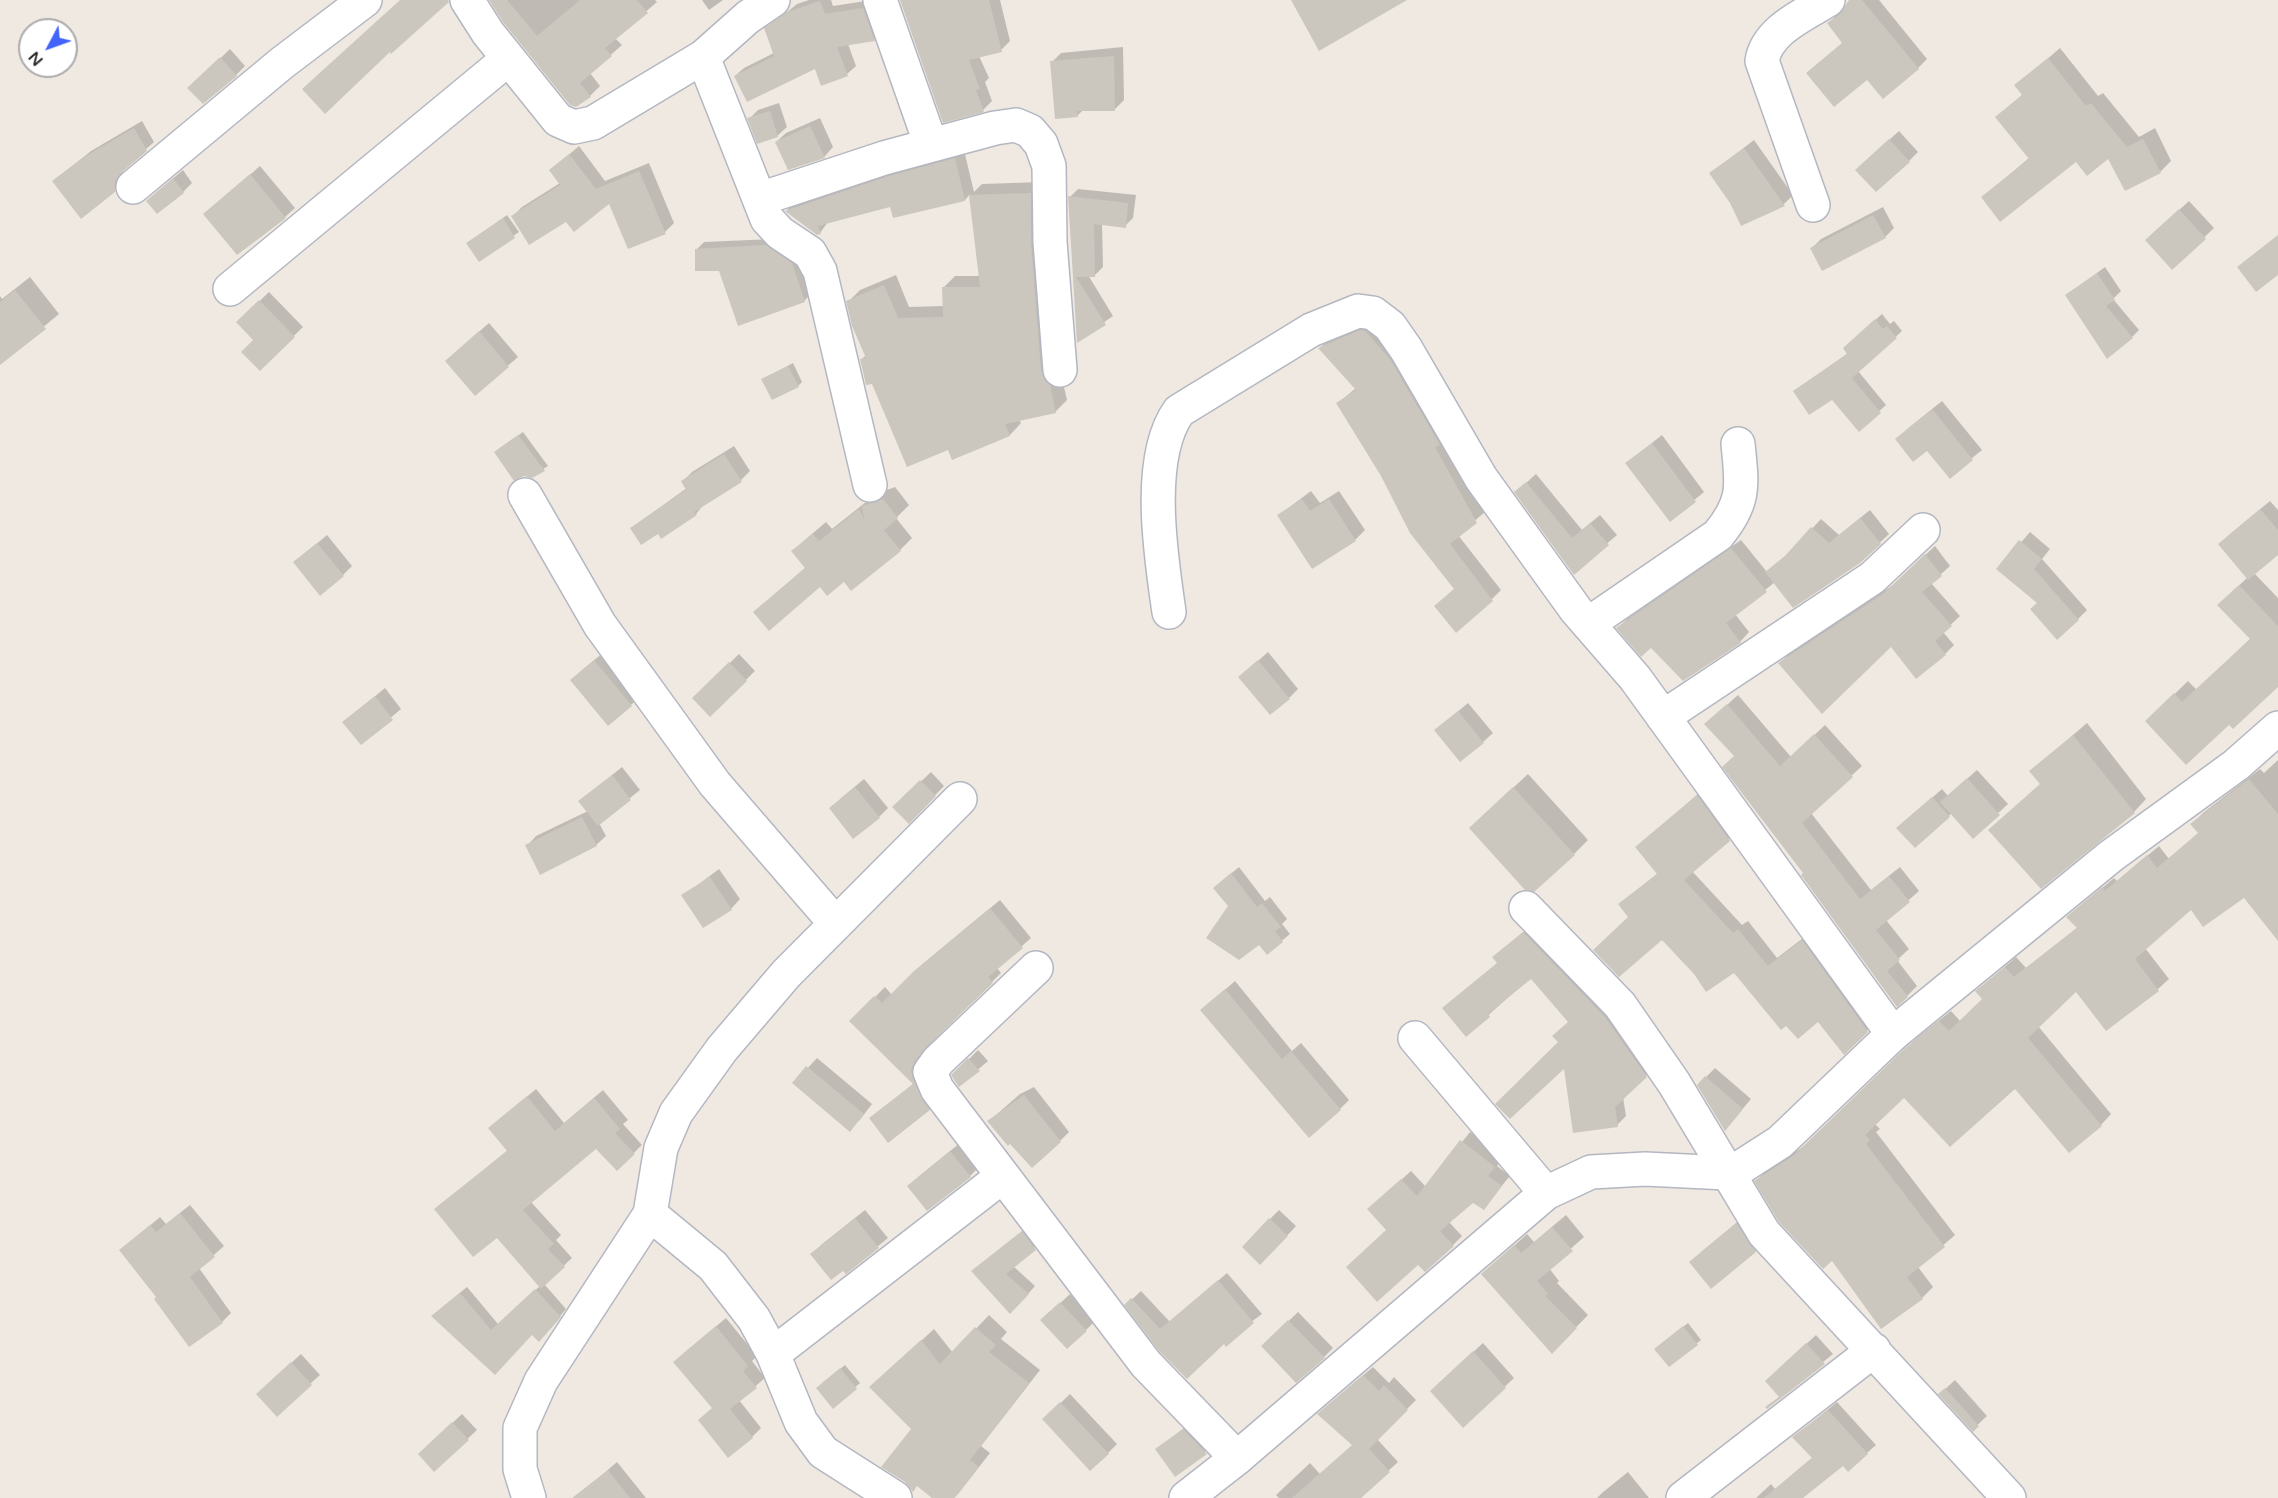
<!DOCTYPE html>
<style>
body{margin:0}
#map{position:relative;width:2278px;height:1498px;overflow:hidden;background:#efe9e1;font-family:"Varela Round",sans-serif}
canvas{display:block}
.north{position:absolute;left:18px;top:18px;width:60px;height:60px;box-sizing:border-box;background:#fff;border:2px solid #ababab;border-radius:50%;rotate:229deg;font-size:16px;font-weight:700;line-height:24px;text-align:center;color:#2e2e2e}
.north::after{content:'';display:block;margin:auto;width:21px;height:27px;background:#4264fb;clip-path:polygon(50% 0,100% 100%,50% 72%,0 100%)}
</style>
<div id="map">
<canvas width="2278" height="1498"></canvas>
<div class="north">N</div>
</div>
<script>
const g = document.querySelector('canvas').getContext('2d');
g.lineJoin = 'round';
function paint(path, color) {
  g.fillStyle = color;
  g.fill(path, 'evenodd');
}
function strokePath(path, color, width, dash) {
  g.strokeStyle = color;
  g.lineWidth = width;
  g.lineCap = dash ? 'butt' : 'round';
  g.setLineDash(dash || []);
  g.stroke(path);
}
paint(new Path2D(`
 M490 0H655L657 2 615 38 622 45 590 73 600 86 590 96Z
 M702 0H723L709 10Z
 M809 0H831L833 6 872 0 882 31 874 40 848 44 856 66 847 74 822 84 816 67 735 76 744 68 774 53 766 29 797 4Z
 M901 0H1000L1010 41 1001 50 979 56 989 78 985 82 992 101 983 110Z
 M1851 0H1879L1927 59 1918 68 1867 78 1829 23Z
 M1123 47 1124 100 1115 109 1083 110 1077 116 1052 62 1061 53Z
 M2060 48 2098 96 2103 93 2139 137 2155 128 2171 161 2160 172 2108 157 2076 160 1983 197 2029 158 1997 118 2023 94 2016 86Z
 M230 49 245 66 236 75 199 79Z
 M779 103 787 127 777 136 749 119 758 110Z
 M820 118 833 147 824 157 776 142 786 133Z
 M142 121 154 142 126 167 122 172V183L114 191 54 181 91 151Z
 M1899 131 1918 152 1909 161H1866Z
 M1754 140 1793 195 1784 204 1742 224 1731 202 1711 173Z
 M579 146 605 181 649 163 674 223 665 232 610 202 566 220 513 216 522 207 560 183 551 170Z
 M964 150 974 192 982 184 1042 182 1061 374 1067 400 1055 412 1019 420 1021 423 1010 435 953 458 948 448 861 360 866 355 848 302 860 290 896 275 909 307 944 306 943 288 955 276H980L970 194 965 200 891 206 828 222 820 233 787 210 796 202Z
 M260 166 295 208 285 217 261 237 205 214Z
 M183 170 192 183 183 192H157Z
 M1078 189 1136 195 1133 218 1125 226 1102 223 1103 267 1095 275H1088L1113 316 1078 340 1070 197Z
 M2189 201 2214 228 2172 268 2156 231Z
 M1883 207 1894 228 1885 237 1812 248 1821 239Z
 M507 215 519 232 479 260 468 243Z
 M773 239 798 256 811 294 804 301 720 270 697 249 704 242Z
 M2105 267 2121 291 2113 299 2139 330 2132 337 2067 295Z
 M30 277 59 314 0 363V296L2 299Z
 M269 292 303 327 260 369 255 340 238 322Z
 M1882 314 1890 324 1894 321 1902 331 1858 371 1886 405 1859 429 1832 398 1795 391 1848 353 1851 342Z
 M1371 322 1444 438 1485 512 1458 535 1501 590 1492 599 1436 606 1455 588 1338 403 1356 388 1320 348 1329 339Z
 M489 323 518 357 475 394 456 352Z
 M793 363 802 382 798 386 763 379Z
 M1942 401 1982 450 1950 476 1928 449 1906 430Z
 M523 432 548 466 532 476 500 448Z
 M1662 435 1704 492 1670 520 1627 463Z
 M734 446 750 471 741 480 704 504 696 514 662 537 659 532 631 528 687 488 683 481 692 472Z
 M1536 474 1582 530 1600 515 1617 535 1574 572 1516 492Z
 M895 487 909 505 896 518 912 538 900 550 844 580 820 585 755 612 806 567 793 551 806 539 826 522 832 529 876 494Z
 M1311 491 1320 503 1339 491 1365 530 1356 539 1313 567 1279 515Z
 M2270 501 2278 510V553L2254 573 2278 598V685L2229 722 2147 721 2188 681 2197 690 2251 638 2233 591 2248 577 2229 535Z
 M1870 510 1889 534 1859 562 1775 582 1735 614 1749 632 1740 642 1651 645 1618 628 1627 619 1741 540 1767 572 1792 550 1821 519 1839 535Z
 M2030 532 2050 549 2042 559 2087 610 2078 619 2038 603 1998 569Z
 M327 535 352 566 343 575 295 562Z
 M1935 546 1950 566 1931 583 1960 616 1943 632 1954 645 1945 654 1891 645 1780 663 1789 654 1893 585Z
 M604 652 640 696 631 705 581 671Z
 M1268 652 1298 689 1289 698 1240 677Z
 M739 654 755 671 710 715 694 698Z
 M385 688 401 709 361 743 344 722Z
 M1738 695 1791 757 1825 725 1862 766 1811 813 1871 890 1900 867 1919 891 1886 920 1909 949 1897 960 1917 986 1907 996 1805 873 1735 756 1717 714Z
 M1468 703 1493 733 1483 742 1436 730Z
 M2087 723 2146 799 2134 812 2041 783 2031 771Z
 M2278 760V921L2244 896 2192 908 2145 948 2169 979 2158 989 2107 1029 2076 990 2038 1026 2111 1114 2101 1125 2015 1086 1904 1096 1875 1124 1880 1129 1876 1132 1955 1235 1918 1267 1933 1287 1922 1298 1833 1259 1756 1181 1767 1170 1806 1145 1918 1037 1951 1011 1961 1022 1984 999 1977 991 2016 957 2026 968 2078 927 2068 917 2114 878 2117 881 2159 846 2169 859 2199 833 2192 824 2203 813 2260 769 2264 773Z
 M622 767 640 790 599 823 606 836 596 845 541 873 527 846 536 836 588 811 580 801Z
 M1977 770 2008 804 1973 836 1952 813 1915 846 1908 819 1942 789 1948 796Z
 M931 772 944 786 909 822 894 807Z
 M1528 774 1588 840 1574 854 1485 814Z
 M864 779 888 808 879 817 840 799Z
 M1706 787 1738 831 1692 871 1742 925 1748 921 1777 958 1811 932 1876 1022 1844 1052 1818 1020 1734 971 1695 973 1663 938 1630 917 1620 904 1658 873 1637 847Z
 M1239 867 1265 901 1270 897 1287 919 1282 924 1290 934 1267 953 1230 906 1222 881Z
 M719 869 740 899 731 909 683 896Z
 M1000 900 1031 938 997 968 1001 973 924 1050 920 1060 938 1100 929 1109 871 1119 914 1083 851 1021 885 987 892 995 925 962Z
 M1533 924 1655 1067 1623 1097 1626 1116 1617 1125 1560 1042 1569 1021 1531 977 1466 1035 1503 949Z
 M1235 981 1292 1051 1301 1043 1349 1100 1340 1109 1202 1010Z
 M978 1050 988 1061 960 1085 953 1075Z
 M817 1058 872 1104 859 1121 794 1083Z
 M1715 1068 1751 1099 1734 1119 1706 1077Z
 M1034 1087 1069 1132 1060 1141 989 1121 1020 1094Z
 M536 1089 564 1123 603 1090 628 1120 623 1124 642 1145 617 1169 597 1147 531 1202 561 1235 556 1240 572 1258 544 1284 566 1309 546 1333H533L495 1373 440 1309 467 1287 498 1324 540 1286 497 1236 436 1209 508 1150 490 1128Z
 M1470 1132 1503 1157 1497 1166 1510 1176 1483 1208 1473 1201 1449 1222 1462 1236 1453 1245 1388 1230 1379 1200 1411 1171 1426 1187Z
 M960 1143 979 1167 970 1176 918 1177Z
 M190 1205 224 1246 199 1268 231 1313 222 1322 158 1296 121 1250 160 1217 166 1224Z
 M865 1210 888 1238 846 1272 821 1245Z
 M1279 1210 1296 1226 1270 1254V1219Z
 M1566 1215 1584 1237 1549 1268 1559 1281 1557 1283 1588 1315 1552 1352 1483 1274 1527 1234 1534 1242Z
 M1746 1215 1764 1242 1755 1251 1700 1253Z
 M1030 1225 1042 1241 1013 1266 1035 1286 1018 1305 981 1264Z
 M1227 1273 1262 1314 1224 1342 1187 1377 1126 1305 1141 1291 1170 1322Z
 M1070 1294 1095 1321 1086 1330 1052 1311Z
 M1298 1312 1333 1348 1324 1357 1263 1346Z
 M989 1315 1007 1332 1001 1339 1040 1370 981 1446 990 1453 958 1494 954 1498H935L918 1485 906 1481 913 1428 884 1375 934 1329 953 1353Z
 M726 1318 757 1356 752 1361 765 1378 739 1400 761 1428 752 1437 713 1407 684 1353Z
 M1688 1323 1701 1340 1670 1365 1660 1345Z
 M1816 1335 1833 1354 1769 1406 1780 1396 1776 1372Z
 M1483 1343 1514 1378 1463 1426 1441 1382Z
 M301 1354 320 1375 310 1384 267 1385Z
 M845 1365 860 1383 833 1407 822 1384Z
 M1373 1367 1389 1383 1394 1377 1416 1400 1377 1439 1398 1462 1365 1492 1354 1498H1279L1276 1495 1310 1463 1320 1474 1354 1444 1328 1405Z
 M1955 1380 1987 1416 1973 1429 1940 1394Z
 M1070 1394 1117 1444 1108 1453 1044 1419Z
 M1837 1402 1876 1445 1867 1453 1843 1464 1801 1498H1756L1771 1484 1775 1489 1813 1457 1794 1437Z
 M462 1414 477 1430 434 1470 429 1445Z
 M1193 1421 1215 1444 1175 1475 1157 1449Z
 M617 1462 646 1498H585L582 1492Z
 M1628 1472 1649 1498H1597L1602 1493Z`), '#0003');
paint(new Path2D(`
 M400 0H448L449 2 391 54 390 52 325 114 302 89Z
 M489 0H507L537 36 580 0H637L648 13 605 48 612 56 580 83 591 97 576 107 570 105 503 22Z
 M900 0H989L1002 52 969 60 980 89 976 90 984 112 943 123Z
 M1291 0H1407L1319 51Z
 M1849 0H1862L1919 69 1883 99 1867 80 1834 107 1806 73 1842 43 1827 23 1838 16Z
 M820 1 825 14 863 8 875 41 837 47 848 76 821 86 815 69 747 102 734 76 774 56 764 28 787 12Z
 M1114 56 1115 111H1077L1078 117 1055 119 1050 61Z
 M220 57 237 76 203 104 187 88Z
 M2048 58 2086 106 2091 103 2127 147 2143 139 2161 173 2125 191 2108 159 2087 176 2076 162 2000 222 1981 197 2029 159 1995 117 2022 95 2014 85Z
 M770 111 778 137 757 144 747 118Z
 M810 126 825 158 788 170 775 142Z
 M134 128 147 151 121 173 115 181V192L81 219 52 181 81 159Z
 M1889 139 1910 162 1876 192 1855 170Z
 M1744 148 1785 206 1741 226 1730 203 1709 173Z
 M569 154 596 189 639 171 666 234 628 249 609 204 574 232 566 222 529 245 511 216 560 185 549 170Z
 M955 158 965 201 893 218 890 207 818 226 821 234 817 235 785 211 889 176Z
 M250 174 286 218 237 255 203 214Z
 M173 178 184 193 157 214 146 201Z
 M1031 193V243L1041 371 1050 385 1056 413 1005 424 1010 436 952 460 948 450 907 467 872 384 866 385 860 359 866 358 852 326 846 301 884 285 898 318 943 317 942 287H980L969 195Z
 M1068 196 1128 203 1126 228 1094 224 1095 277H1076L1106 325 1077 343Z
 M2179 209 2206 239 2172 270 2145 240Z
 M1873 215 1886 238 1822 271 1810 248Z
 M503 218 515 238 479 262 466 243Z
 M2278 235V275L2256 292 2237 267Z
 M766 245 792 263 805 302 738 326 719 271H695V249Z
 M2097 273 2115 300 2106 306 2133 338 2107 359 2065 295Z
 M15 290 46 329 0 365V302Z
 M259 300 295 337 260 371 241 352 253 340 236 322Z
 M1875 319 1883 329 1887 326 1897 338 1852 378 1881 413 1859 432 1832 400 1809 415 1793 391 1847 354 1843 348Z
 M1360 330 1365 331 1390 359 1440 445 1435 447 1477 523 1450 544 1493 601 1456 633 1434 606 1454 589 1410 533 1381 476 1336 403 1356 390 1318 348Z
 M479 331 509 367 475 396 445 361Z
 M788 366 799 387 772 400 761 379Z
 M1932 409 1973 460 1950 479 1927 451 1913 462 1895 439Z
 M518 435 545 471 532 478 524 476 514 481 494 452Z
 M1652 443 1696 502 1670 522 1625 463Z
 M724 454 742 482 694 512 697 515 661 539 658 534 641 545 630 528 686 490 681 481Z
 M1526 482 1572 538 1590 523 1609 545 1574 575 1514 492Z
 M883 499 898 518 884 530 901 551 851 591 844 582 827 596 820 587 769 631 753 612 805 568 791 551 813 534 819 541 859 509 864 519 862 506Z
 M1302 499 1310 511 1329 499 1356 541 1312 569 1277 515Z
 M2260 509 2278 530V555L2248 580 2218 544Z
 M1860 518 1881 544 1860 563 1793 608 1765 572 1785 556 1811 527 1829 543Z
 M2019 540 2042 559 2034 569 2079 620 2057 640 2030 609 2037 603 1996 569Z
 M317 543 344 576 320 596 293 562Z
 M1731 548 1767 592 1726 623 1741 643 1683 681 1651 648 1641 657 1616 628Z
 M1925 554 1942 576 1922 592 1952 626 1935 641 1946 655 1916 679 1891 647 1822 714 1778 663 1883 594Z
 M2239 585 2278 626V687L2233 729 2229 725 2186 765 2145 721 2174 693 2182 702 2250 639 2217 605Z
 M594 660 632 706 608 726 570 680Z
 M1258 660 1290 699 1270 715 1238 677Z
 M729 662 747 681 710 717 692 698Z
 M375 696 393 720 361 745 342 722Z
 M1727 704 1780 766 1814 734 1853 777 1802 823 1860 899 1889 876 1910 902 1876 930 1900 960 1887 971 1908 997 1897 1007 1801 875 1803 873 1722 767 1734 756 1704 724Z
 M1458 711 1484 743 1460 762 1434 730Z
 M2073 735 2135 813 2041 889 1988 830 2040 784 2029 771Z
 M612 775 631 800 598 826 578 801Z
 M1967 778 2000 815 1973 839 1940 802Z
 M2249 779 2278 814V941L2244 898 2203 927 2191 910 2135 959 2159 991 2106 1031 2076 992 2028 1038 2102 1126 2069 1153 2015 1089 1950 1147 1904 1098 1865 1135 1870 1140 1866 1144 1945 1247 1907 1277 1923 1299 1881 1329 1832 1261 1823 1269 1779 1222 1754 1181 1793 1156 1905 1048 1939 1021 1949 1031 1982 999 1975 991 2005 967 2014 977 2077 928 2066 917 2102 887 2105 891 2147 855 2157 868 2198 833 2190 824Z
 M920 780 936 796 909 824 892 807Z
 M855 787 880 818 853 839 829 808Z
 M1513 787 1575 855 1534 892 1525 890 1469 828Z
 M1697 795 1730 841 1684 880 1733 933 1738 929 1768 966 1802 940 1868 1032 1844 1055 1818 1022 1798 1039 1786 1026 1781 1030 1734 973 1706 992 1694 974 1662 940 1619 977 1593 950 1628 917 1618 904 1657 874 1635 847Z
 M1932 797 1950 817 1915 848 1896 828Z
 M582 817 597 846 540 875 525 845Z
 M1231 873 1257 907 1262 903 1281 927 1275 931 1283 942 1267 955 1259 945 1239 960 1206 938 1228 906 1213 888Z
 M710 877 732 910 703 928 681 895Z
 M990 908 1023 948 988 977 993 983 925 1048 915 1061 911 1070 913 1079 930 1110 888 1143 869 1118 913 1084 849 1021 874 996 882 1003 914 971Z
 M1523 932 1605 1017 1647 1077 1615 1107 1618 1127 1573 1133 1564 1069 1510 1119 1495 1104 1558 1042 1552 1036 1568 1022 1531 979 1488 1014 1490 1017 1466 1037 1442 1008 1497 963 1492 957Z
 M1225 989 1282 1059 1291 1051 1341 1110 1309 1138 1200 1010Z
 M968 1058 980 1071 959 1087 951 1075Z
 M806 1066 864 1114 850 1132 792 1083Z
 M1705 1076 1743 1109 1725 1131 1697 1085Z
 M1024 1095 1061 1142 1032 1168 1010 1144 1008 1146 987 1121Z
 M527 1096 555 1131 594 1098 620 1129 615 1133 635 1154 617 1171 596 1149 523 1210 554 1244 548 1249 565 1267 541 1289 497 1238 473 1257 434 1209 507 1151 488 1128Z
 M1460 1140 1495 1167 1488 1176 1502 1186 1484 1210 1473 1203 1440 1231 1454 1246 1425 1272 1418 1265 1377 1302 1346 1267 1386 1230 1367 1209 1401 1179 1417 1196Z
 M950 1151 971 1177 927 1211 907 1186Z
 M180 1213 215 1257 190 1277 223 1323 189 1347 154 1299 156 1297 119 1250 150 1225 156 1232Z
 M855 1218 879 1248 846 1274 843 1271 831 1280 810 1254Z
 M1269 1218 1288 1236 1260 1265 1242 1247Z
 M1736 1223 1756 1252 1711 1289 1689 1262Z
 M1552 1227 1573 1251 1537 1281 1548 1294 1545 1296 1577 1328 1552 1354 1481 1274 1514 1245 1521 1253Z
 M1022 1231 1036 1250 1006 1274 1029 1294 1010 1314 971 1271Z
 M1218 1280 1254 1323 1226 1347 1224 1344 1187 1379 1160 1352 1124 1305 1131 1298 1160 1329Z
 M535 1289 561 1317 539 1342 532 1335 495 1375 431 1316 460 1293 491 1330Z
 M1060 1302 1087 1331 1067 1349 1040 1320Z
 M1288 1320 1325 1358 1296 1383 1261 1346Z
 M716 1326 748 1366 743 1371 757 1388 730 1409 753 1438 728 1458 698 1420 712 1408 673 1362Z
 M1683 1326 1698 1345 1669 1367 1654 1349Z
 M975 1327 996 1345 989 1352 1029 1383 970 1460 979 1467 954 1498H932L917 1486 913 1492 905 1482 881 1467 911 1429 869 1387 921 1340 940 1364Z
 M1806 1343 1825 1364 1767 1409 1765 1407 1779 1397 1765 1381Z
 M1473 1351 1506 1388 1463 1428 1430 1391Z
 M291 1362 312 1385 277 1417 256 1394Z
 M840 1368 857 1389 833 1409 816 1388Z
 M1363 1375 1379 1391 1384 1385 1408 1410 1369 1449 1390 1472 1361 1498H1292L1352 1445 1317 1414Z
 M1945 1388 1979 1426 1973 1432 1938 1394Z
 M1060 1402 1109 1454 1090 1471 1042 1419Z
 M1828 1410 1868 1454 1848 1472 1843 1466 1803 1498H1764L1812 1458 1792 1437Z
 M452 1422 469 1440 434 1472 418 1454Z
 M1183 1429 1207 1454 1175 1477 1155 1449Z
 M608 1470 630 1498H572Z`), '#cbc7bf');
const minor = new Path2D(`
 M467 0 488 33 558 120 574 127 593 123 703 57 748 17 773 0
 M880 0 931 145
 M703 57 767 219 780 233 810 253 820 271 870 485
 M133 187 282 63 365 0
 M760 199 884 158 995 128 1016 125 1030 131 1041 144 1049 166 1050 242 1060 370
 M1813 205 1762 61C1767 30 1804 15 1828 0
 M230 289 508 59
 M525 495 600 625 715 784 836 924
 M1169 612C1161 557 1145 458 1179 411L1311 330 1358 311 1373 313 1390 326 1406 349 1481 478 1576 610 1635 678 1893 1034
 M1588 624 1718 535C1746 501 1742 485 1738 444
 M1663 717 1872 578 1923 530
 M1526 908 1620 1005 1674 1083 1764 1233 2009 1498
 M1036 968 938 1061 930 1072 937 1089 1146 1364 1237 1458
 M1415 1038 1546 1193
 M650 1214 713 1266 754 1319 773 1354 801 1422 823 1452 895 1498
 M773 1354 1003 1176
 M529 1498 520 1469V1428L541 1381 650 1214 661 1148 676 1113 722 1049 786 974 960 799
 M1683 1498 1874 1350`);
const tertiary = new Path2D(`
 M1186 1498 1237 1458 1546 1193 1591 1172 1645 1169 1727 1173 1741 1167 1780 1142 1893 1034 2111 856 2236 765 2278 728`);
strokePath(minor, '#b4b7c1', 36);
strokePath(tertiary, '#b4b7c1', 36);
strokePath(minor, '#fff', 33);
strokePath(tertiary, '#fff', 33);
</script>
